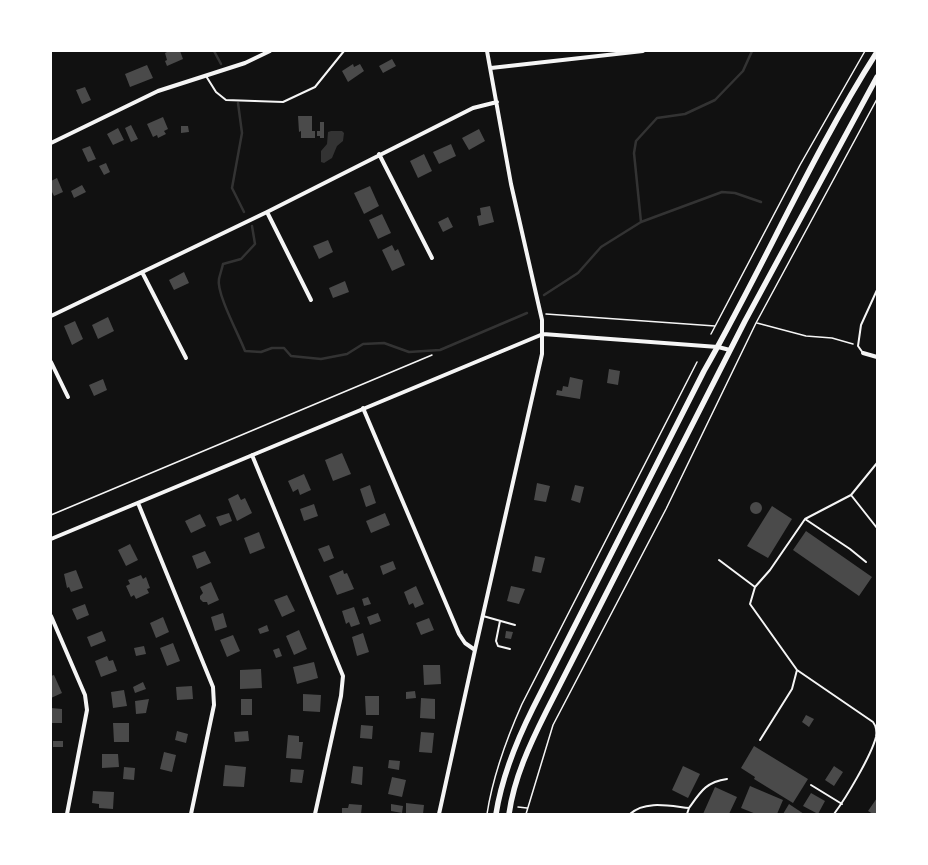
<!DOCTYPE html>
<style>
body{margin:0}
#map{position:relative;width:928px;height:865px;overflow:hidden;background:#111;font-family:"Noto Serif",serif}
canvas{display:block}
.frame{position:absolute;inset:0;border:52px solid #fff;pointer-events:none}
</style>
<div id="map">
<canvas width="928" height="865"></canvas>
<div class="frame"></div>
</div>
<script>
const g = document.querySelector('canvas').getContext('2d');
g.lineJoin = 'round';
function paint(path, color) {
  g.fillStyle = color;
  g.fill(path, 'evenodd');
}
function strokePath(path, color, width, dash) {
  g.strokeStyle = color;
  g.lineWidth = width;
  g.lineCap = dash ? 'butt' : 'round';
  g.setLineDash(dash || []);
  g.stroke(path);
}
paint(new Path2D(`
 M331 131H342L344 133 343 141 337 146 332 158 324 163 321 162V151L327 144 328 132Z`), '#333');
strokePath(new Path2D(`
 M214 51 221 64
 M238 103 242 133 232 188 244 212
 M641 222 634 153 636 141 657 118 685 114 715 100 743 71 752 51
 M252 226 255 244 241 259 223 264C222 269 220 274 219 279 216 293 239 335 245 351L261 352 272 348H284L291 356 321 359 347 354 363 344 384 343 409 352 440 350 527 313
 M544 295 578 273 601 247 641 222 722 192 735 193 761 202`), '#333', 2.5);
paint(new Path2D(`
 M169 51H180L183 59 167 66 165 61 167 60 165 53Z
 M392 59 396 66 383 73 379 66Z
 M353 64 354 67 360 64 364 71 348 82 342 71Z
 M147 65 153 78 130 87 125 74Z
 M85 87 91 100 82 104 76 90Z
 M298 116H312V131H315V138H301V131L299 132Z
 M163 117 168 129 164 131 166 134 158 138 157 135 153 137 147 124Z
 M320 122H324V138H320V136H317V131H320Z
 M131 125 138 139 131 142 125 128Z
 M181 126H188L189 132 181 133Z
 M118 128 124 140 113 145 107 134Z
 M479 129 485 141 469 150 462 138Z
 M451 144 456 156 439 164 433 152Z
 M90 146 96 159 88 162 82 149Z
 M424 154 432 171 418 178 410 161Z
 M106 163 110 172 104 175 99 166Z
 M57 178 63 192 54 196 51 190V181Z
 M82 185 86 192 74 198 71 191Z
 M370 186 379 206 364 214 354 193Z
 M490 206 494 222 479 226 477 216 481 215 480 208Z
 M382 214 391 233 378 239 369 220Z
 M448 217 453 227 443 232 438 222Z
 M328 240 333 252 319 259 313 246Z
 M392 245 395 251 398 249 405 265 392 271 382 250Z
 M184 272 189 283 174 290 169 280Z
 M345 281 349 292 333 298 329 288Z
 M108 317 114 331 98 339 92 325Z
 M75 321 83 339 72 345 64 326Z
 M609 369 620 371 618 385 607 383Z
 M570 377 583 380 580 399 556 395 557 390 562 391 563 386 568 387Z
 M103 379 107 390 94 396 89 385Z
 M342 453 351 474 333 481 325 460Z
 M304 474 311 490 300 495 298 489 293 492 288 481Z
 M537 483 550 486 546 502 534 500Z
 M370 485 376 503 366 507 360 489Z
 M575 485 584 487 580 503 571 500Z
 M238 494 241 500 245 498 252 513 237 521 228 499Z
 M750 508a6 6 0 1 1 12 0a6 6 0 1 1-12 0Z
 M314 504 318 516 304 521 300 509Z
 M772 506 792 519 768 558 747 546Z
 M229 513 232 521 220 526 216 517Z
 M385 513 390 525 371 533 366 521Z
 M200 514 206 526 191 533 185 521Z
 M806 531 872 577 859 596 793 550Z
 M259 532 265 548 250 554 244 538Z
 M130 544 138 560 126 566 118 550Z
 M329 545 334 558 324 562 318 549Z
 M205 551 211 563 197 569 192 556Z
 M535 556 545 558 541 573 532 571Z
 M393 561 396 569 383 575 380 566Z
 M76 570 83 588 71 592 69 587 67 588 64 574Z
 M343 570 344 574 347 573 354 589 337 595 329 576Z
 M141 575 143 579 146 577 150 588 147 589 149 593 136 599 134 595 131 597 126 586 130 584 128 580Z
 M211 582 219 600 208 605 207 602H203L200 599V596L203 593 200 587Z
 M416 586 424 604 415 608 413 603 409 605 404 592Z
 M511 586 525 589 519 604 507 601Z
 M287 595 295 611 282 617 274 600Z
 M368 597 371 604 364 606 362 599Z
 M85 604 89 615 77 620 72 609Z
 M354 607 360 624 351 627 349 622 346 624 342 611Z
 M223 613 227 627 215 631 211 617Z
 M378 613 381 621 370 625 367 617Z
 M163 617 169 632 156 638 150 623Z
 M429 618 434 630 421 635 416 623Z
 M267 625 269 631 260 634 258 629Z
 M299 630 307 649 294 655 286 636Z
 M102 631 106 641 91 647 87 637Z
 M506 631 513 632 511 639 505 638Z
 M363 633 369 652 357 656 352 637Z
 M233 635 240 651 227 657 220 640Z
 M173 643 180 661 167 666 160 648Z
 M144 646 146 654 136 656 134 648Z
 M279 648 282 656 276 658 273 650Z
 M107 656 109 661 113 660 117 671 101 677 95 661Z
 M314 662 318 678 297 684 293 667Z
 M423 665H440L441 684 424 685Z
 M261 669 262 688 240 689V670Z
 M54 675 62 693 51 698V676Z
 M143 682 146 689 135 693 133 687Z
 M192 686 193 699 177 700 176 687Z
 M124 690 127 706 113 708 111 692Z
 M415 691 416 698 406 699V692Z
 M303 694 321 695 320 712 303 711Z
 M365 696H379V715H366Z
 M421 698 435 699V719L420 718Z
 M149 699 146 713 136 714 135 701Z
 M241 699H252V715H241Z
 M51 708 62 709V723H51Z
 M806 715 814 719 809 727 802 722Z
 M113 723H129V742H114Z
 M361 725 373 726 372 739 360 738Z
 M177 731 188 734 186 743 175 740Z
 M248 731 249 741 235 742 234 732Z
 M421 732 434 733 432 753 419 752Z
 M288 735 299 736V742H303L301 759 286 758Z
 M53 741H63V747H53Z
 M754 746 808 779 793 803 754 779 755 777 741 768Z
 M164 752 176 755 172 772 160 769Z
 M102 754H118L119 767 102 768Z
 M389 760 400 761 399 770 388 768Z
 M225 765 246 767 244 787 223 786Z
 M353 766 363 767 362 785 351 783Z
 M683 766 700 774 688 798 672 790Z
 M834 766 843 772 834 786 825 780Z
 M124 767 135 768 134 780 123 779Z
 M291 769 304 770 302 783 290 782Z
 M392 777 406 780 402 797 388 794Z
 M750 786 783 800 777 814H756L741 808Z
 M715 787 737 797 729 814H703Z
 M93 791 114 792 113 809 99 808V804L92 803Z
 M811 793 825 801 818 814 803 806Z
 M877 798V814H873L868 811Z
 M406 803 424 805 423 814 406 813Z
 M349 804 362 805 361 814H342V808H348Z
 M391 804 403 806 402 813 391 811Z
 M789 804 804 814H783Z`), '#4a4a4a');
strokePath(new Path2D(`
 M546 314 715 326
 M757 323 806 336 832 338 853 344
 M711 334 800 165 865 51
 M51 515 432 355
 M518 807 527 808
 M487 814C493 775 506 740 522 704L697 362
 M526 814 553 725 666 509 756 323 877 99`), '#f5f5f5', 1.5);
strokePath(new Path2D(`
 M206 76 216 92 226 100 283 102 315 87 344 51
 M863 353 858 346 861 325 877 290
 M877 463 851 495 877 528
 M805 519 850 549 866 562
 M719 560 755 587 750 604 797 670 873 722C876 726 877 731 876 737 871 756 846 798 834 814
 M755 587 770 570 805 519 851 495
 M483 616 515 625
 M500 621 496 641 498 646 510 649
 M760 740 792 689 797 670
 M811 785 842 804
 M630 814C645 800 670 806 689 808 701 791 706 782 727 779
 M687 814 689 808`), '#f5f5f5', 2);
strokePath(new Path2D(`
 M491 68 643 51
 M51 143 158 91 245 63 270 51
 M379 154 432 258
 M267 212 311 300
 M142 272 186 358
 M51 316 267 212 473 108 497 102
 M863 353 877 357
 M51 362 68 397
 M363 408 459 634 465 643 475 650 439 814
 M252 455 343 676 341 696 315 814
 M138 503 213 687 214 705 191 814
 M51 539 543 334 718 347 730 350
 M51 616 85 695 87 710 67 814
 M475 650 542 354V320L511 184 487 51`), '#f5f5f5', 4);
strokePath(new Path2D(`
 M496 814C502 776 516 742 533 708L704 371C764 266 812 154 877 52
 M509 814C514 778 530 744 546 712L745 321 877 77`), '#f5f5f5', 5.5);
</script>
